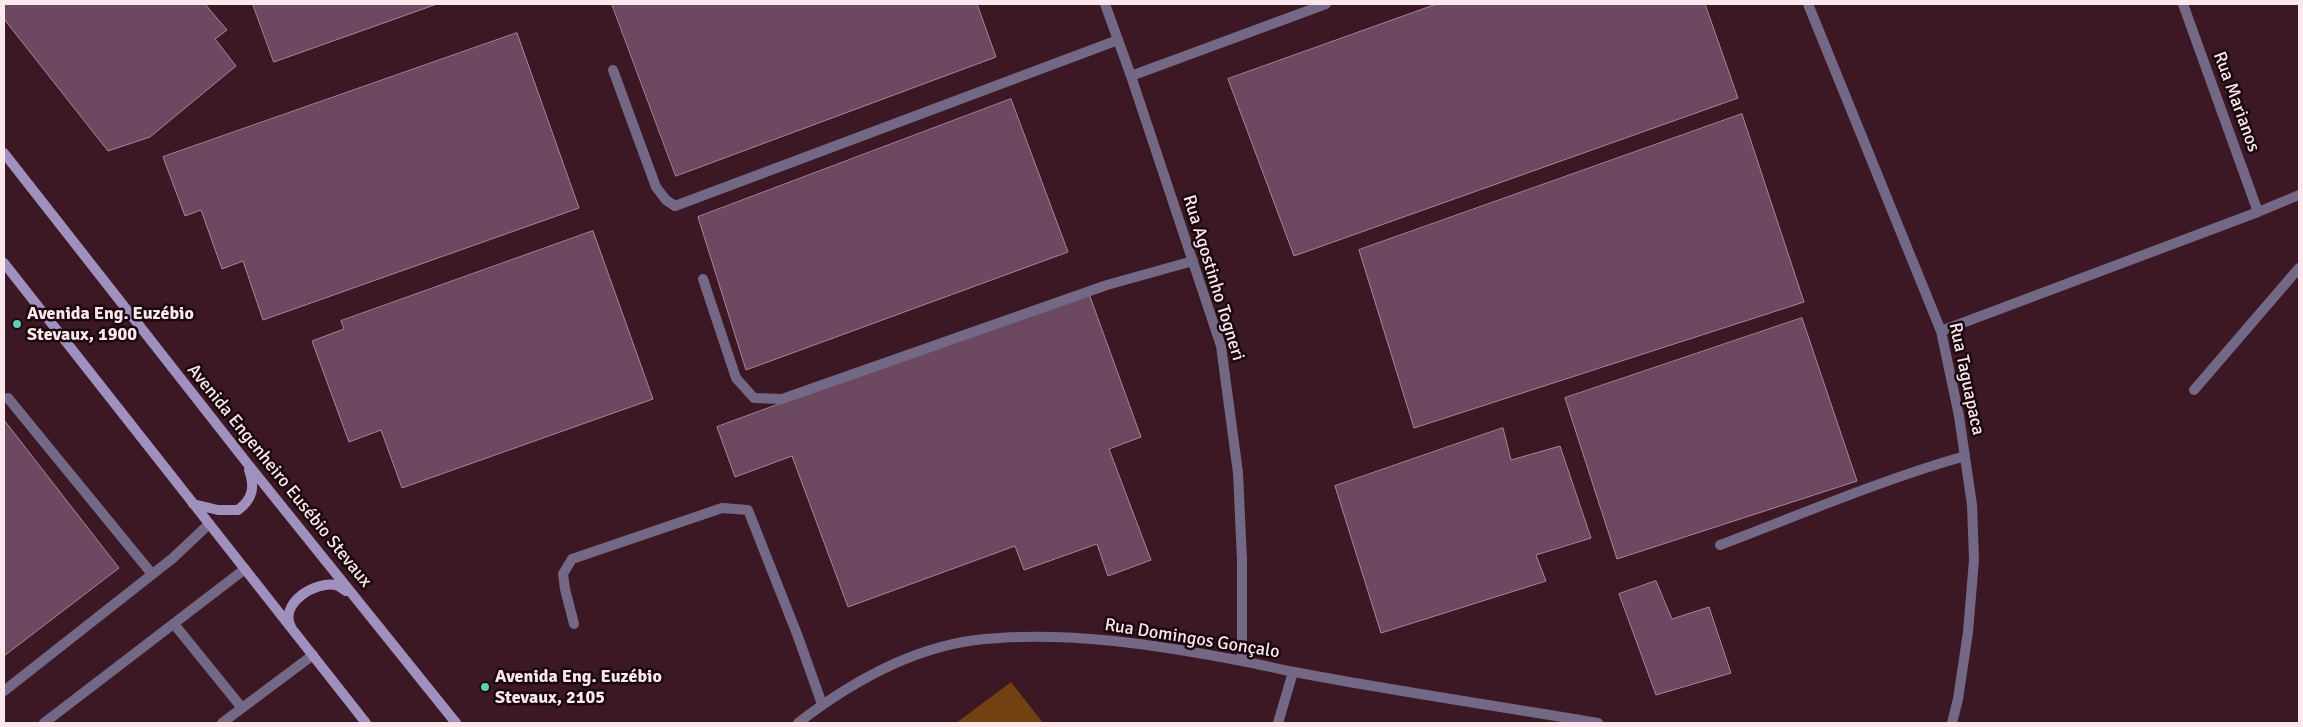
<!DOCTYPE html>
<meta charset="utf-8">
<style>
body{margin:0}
#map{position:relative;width:2303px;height:727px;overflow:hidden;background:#3c1724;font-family:Signika,sans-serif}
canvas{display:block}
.frame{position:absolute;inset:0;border:5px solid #fce7ec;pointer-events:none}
</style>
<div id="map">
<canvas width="2303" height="727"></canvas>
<div class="frame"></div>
</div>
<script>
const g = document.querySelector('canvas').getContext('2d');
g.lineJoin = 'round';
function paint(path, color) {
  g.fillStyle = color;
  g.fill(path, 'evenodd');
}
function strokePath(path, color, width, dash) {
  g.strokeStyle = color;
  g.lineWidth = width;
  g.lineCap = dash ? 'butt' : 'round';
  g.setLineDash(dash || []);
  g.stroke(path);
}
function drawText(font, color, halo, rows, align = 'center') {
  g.font = font + ' Signika,sans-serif';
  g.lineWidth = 5;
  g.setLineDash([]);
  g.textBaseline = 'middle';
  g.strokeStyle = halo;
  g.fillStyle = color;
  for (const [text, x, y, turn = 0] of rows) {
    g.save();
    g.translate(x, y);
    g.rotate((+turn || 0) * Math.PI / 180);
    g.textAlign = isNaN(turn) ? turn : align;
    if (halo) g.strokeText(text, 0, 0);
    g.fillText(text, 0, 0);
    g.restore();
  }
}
paint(new Path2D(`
 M1011 682 1043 723H956Z`), '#714112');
const building = new Path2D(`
 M4 4H205L227 30 215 39 236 66 150 137 108 151 4 19Z
 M253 4H437L274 62Z
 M612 4H977L996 57 676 176Z
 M1437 4H1705L1738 98 1294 256 1228 79Z
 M517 33 579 208 263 320 243 261 222 269 201 210 185 216 163 157Z
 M1011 99 1068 252 746 370 698 217Z
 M1742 114 1804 302 1414 428 1359 250Z
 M593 231 653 399 402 488 381 430 349 442 312 341 344 329 341 321Z
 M1088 291 1141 437 1109 449 1151 560 1108 576 1097 544 1024 570 1015 546 848 607 792 456 735 477 717 427Z
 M1802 318 1857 481 1617 559 1565 398Z
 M4 420 119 568 4 656Z
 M1503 428 1511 460 1560 446 1591 538 1536 555 1546 581 1381 633 1335 486Z
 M1656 581 1672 619 1709 607 1731 673 1656 695 1619 594Z`);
paint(building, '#6c4960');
strokePath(building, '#ab839d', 1);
strokePath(new Path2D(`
 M613 70 656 187 666 200 675 206 1118 40
 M703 279 736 378 754 398 782 399 1107 285 1193 261
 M2194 390 2299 268
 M8 398 152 574
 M1720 545C1802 514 1881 480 1965 456
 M174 624 242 708
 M574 624 565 589 563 574 572 559 722 508 748 510 797 634 822 704
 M4 691 173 558 209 524
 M44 723 245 569
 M222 723 313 655`), '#736986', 10);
strokePath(new Path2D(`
 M1105 4 1131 76 1221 346 1238 473 1242 560V661
 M1808 4 1941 331 1959 416 1972 505 1974 560 1968 632 1958 699 1952 723
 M2183 4 2258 212
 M1131 76 1326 4
 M1941 331 2258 212 2299 195
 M798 723C851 682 917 645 985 639 1070 631 1158 645 1242 661 1259 664 1277 669 1294 672 1395 691 1497 706 1598 723
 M1278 723 1293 672`), '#736986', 10);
strokePath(new Path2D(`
 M4 153 247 463 456 723
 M4 263 366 723
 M193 504 218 510H238C253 499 255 487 249 470
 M291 627C279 603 315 581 336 585 339 586 343 589 346 591`), '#9f90be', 10);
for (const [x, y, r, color] of [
 [17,324,5,"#5cceba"],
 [485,687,5,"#5cceba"]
]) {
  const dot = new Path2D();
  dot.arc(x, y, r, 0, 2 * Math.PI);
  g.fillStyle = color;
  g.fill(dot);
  strokePath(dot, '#19090e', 2);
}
drawText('18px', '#fce7ec', '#19090e', [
 ["Rua Marianos",2236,102,70],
 ["Rua Agostinho Togneri",1213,278,73],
 ["Rua Taguapaca",1966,379,78],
 ["Avenida Engenheiro Eusébio Stevaux",279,476,51],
 ["Rua Domingos Gonçalo",1192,639,9]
]);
drawText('bold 18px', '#fce7ec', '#19090e', [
 ["Avenida Eng. Euzébio",27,314],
 ["Stevaux, 1900",27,335],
 ["Avenida Eng. Euzébio",495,677],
 ["Stevaux, 2105",495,698]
], 'left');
</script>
